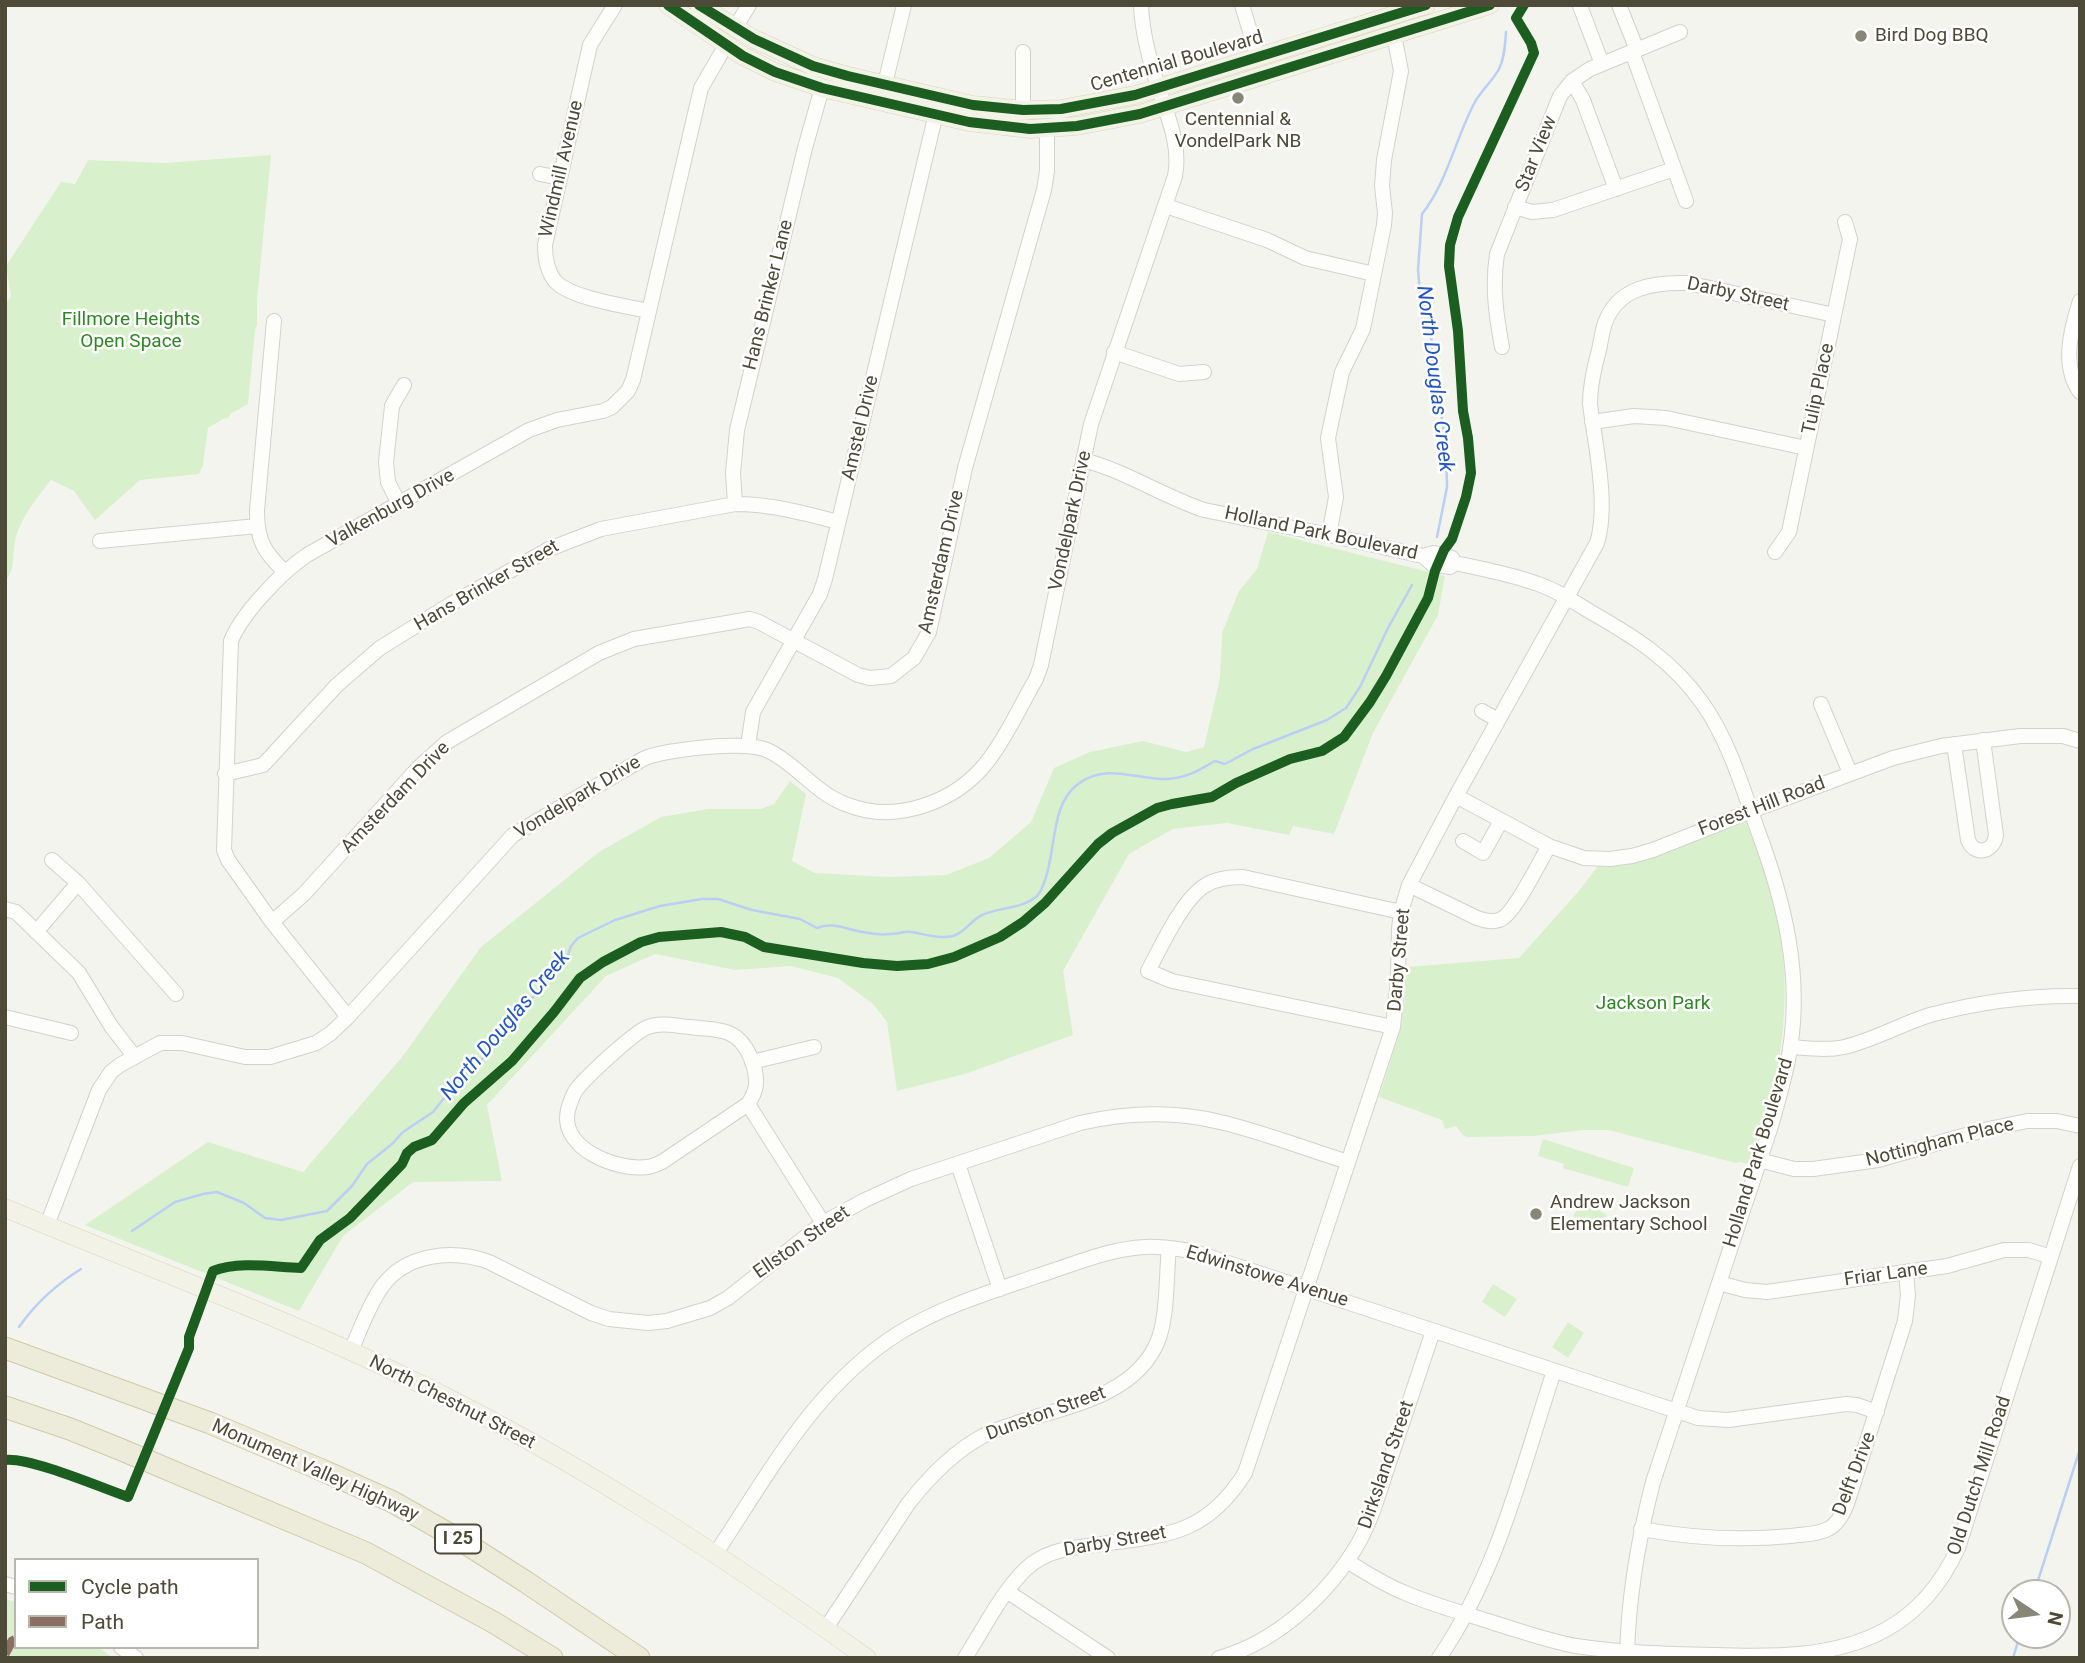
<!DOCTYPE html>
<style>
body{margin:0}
#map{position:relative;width:2085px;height:1663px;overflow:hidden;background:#f4f4ee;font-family:Roboto,sans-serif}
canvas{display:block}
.frame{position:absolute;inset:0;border:7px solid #4d4a37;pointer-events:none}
.legend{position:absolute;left:14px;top:1558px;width:245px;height:91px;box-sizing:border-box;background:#fff;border:2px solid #b8b7af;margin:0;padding:9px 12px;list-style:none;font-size:21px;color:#4d4a37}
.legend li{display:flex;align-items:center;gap:14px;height:35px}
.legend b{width:35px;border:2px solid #b8b7af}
.north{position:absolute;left:2001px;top:1579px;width:70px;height:70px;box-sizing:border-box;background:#fff;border:2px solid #b8b7af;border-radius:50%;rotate:103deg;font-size:19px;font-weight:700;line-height:28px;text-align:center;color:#4d4a37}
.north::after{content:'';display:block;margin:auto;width:24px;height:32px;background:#878677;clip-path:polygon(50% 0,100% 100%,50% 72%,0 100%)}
</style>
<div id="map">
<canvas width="2085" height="1663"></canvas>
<div class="frame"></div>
<ul class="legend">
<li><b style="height:9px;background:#1b5e20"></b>Cycle path</li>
<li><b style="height:9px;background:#8d6e63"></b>Path</li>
</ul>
<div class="north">N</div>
</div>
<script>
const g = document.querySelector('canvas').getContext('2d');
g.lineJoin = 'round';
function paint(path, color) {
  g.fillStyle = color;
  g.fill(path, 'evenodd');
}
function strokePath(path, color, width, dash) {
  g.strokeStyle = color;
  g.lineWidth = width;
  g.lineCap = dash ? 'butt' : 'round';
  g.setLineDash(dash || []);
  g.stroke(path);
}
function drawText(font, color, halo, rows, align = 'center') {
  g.font = font + ' Roboto,sans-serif';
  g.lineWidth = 5;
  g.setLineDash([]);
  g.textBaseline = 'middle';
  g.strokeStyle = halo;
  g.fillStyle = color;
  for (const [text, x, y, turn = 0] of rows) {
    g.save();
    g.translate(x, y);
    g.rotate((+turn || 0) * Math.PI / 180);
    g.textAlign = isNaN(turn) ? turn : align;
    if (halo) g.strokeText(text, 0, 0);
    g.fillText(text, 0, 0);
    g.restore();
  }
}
paint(new Path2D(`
 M271 155 257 301V325L255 330 248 404 230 414 229 418 223 419 208 428 203 465 199 474 140 480 95 520 74 491 51 480C38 497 20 518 15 541 12 558 16 567 5 582V305L11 296 6 266 61 182 75 184 88 160 165 163Z
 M1268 532 1445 576 1438 615 1373 733 1334 834 1293 826 1289 835 1227 823 1173 829 1129 854 1063 971 1073 1035 965 1074 897 1091 887 1022 873 1004 838 978 791 966 735 970 655 954 606 976 487 1105 502 1181 413 1182 343 1236 299 1311 85 1225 208 1142 303 1172 402 1057 481 947 599 852 661 817 708 809H761L774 804 790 781 806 794 792 861 815 873 890 877 946 875 989 858 1031 822 1054 768 1090 752 1143 741 1186 752 1204 747 1220 678 1222 633 1239 591 1257 569Z
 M1746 822C1754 844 1764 866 1771 888 1787 946 1789 1011 1777 1070 1770 1102 1759 1133 1749 1164L1740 1162 1736 1163 1608 1130H1584L1533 1136 1467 1137 1462 1134 1456 1126 1445 1129 1442 1120 1379 1097 1399 1034 1405 1000 1407 967 1519 958 1578 892 1598 866 1638 862Z
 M1543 1139 1634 1168 1628 1187 1563 1168 1564 1164 1538 1156Z
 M1583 1200 1607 1215 1597 1231 1573 1216Z
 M1493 1284 1517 1299 1505 1317 1482 1302Z
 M1568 1322 1584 1333 1568 1358 1552 1347Z
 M5 1599 16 1602V1647H98L113 1658H5Z`), '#d8f1cc');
strokePath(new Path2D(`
 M1437 537 1447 487 1446 445 1433 364 1430 319 1420 294 1418 270 1422 214C1448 181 1456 136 1476 100 1483 89 1493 80 1499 69 1505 57 1505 44 1506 32
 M132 1231 175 1202 203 1194 217 1192 244 1203 265 1218 281 1220 327 1211 352 1186 367 1164 392 1144 403 1132 433 1112 456 1083 478 1064 512 1020 566 961 571 946 578 938 615 920 660 906 702 899H718L752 910 800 919 817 928C832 921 848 930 863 932 872 934 882 935 890 934 897 934 904 931 911 932 925 934 938 939 953 936 965 933 971 920 982 915 1000 907 1022 909 1037 896 1042 891 1044 883 1046 877 1056 847 1051 804 1078 784 1110 760 1143 784 1176 778 1191 776 1202 768 1215 761L1225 764 1253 749 1327 720 1346 708 1360 687 1388 628 1412 585
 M19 1327C35 1304 57 1284 81 1269
 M2034 1593 2080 1449
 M2013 1658 2020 1635`), '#bbcef6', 2.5);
const minor = new Path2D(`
 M615 5 590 45 545 245C545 257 547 271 555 281 570 298 625 306 649 311
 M1242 5 1258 58
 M1619 5 1637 50
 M1580 6 1602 64
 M735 28 749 5
 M1632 52 1686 201
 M1572 81 1583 100 1616 189
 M885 84 904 5
 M1023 110V52
 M540 174 560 178
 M1166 206 1267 240 1305 258 1374 274
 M1515 207 1532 212 1553 210 1674 169
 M2080 301C2071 329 2061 366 2080 392
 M274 321 257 510C257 540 263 551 285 572
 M1502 347C1496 315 1492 286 1497 254L1560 96 1572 81 1590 69 1680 32
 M1114 352 1179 374 1204 372
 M1592 422 1634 416 1666 418 1806 448
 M1083 460C1126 471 1162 496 1204 510L1329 535 1423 556 1434 553 1452 558 1455 563C1483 569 1511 574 1538 584 1556 590 1573 601 1589 611 1635 637 1673 661 1703 704 1729 741 1743 789 1758 831 1784 901 1802 973 1790 1049 1786 1075 1778 1101 1771 1126L1653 1482C1638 1540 1628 1598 1627 1658
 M399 504 388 482 386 462 392 406 404 385
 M735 504 733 473 737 430 805 148 822 88
 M1329 535 1336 497 1328 438 1342 372 1363 329 1384 225 1385 213 1382 186 1384 160 1401 71 1394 35
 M100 541 257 526
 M1775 552 1789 532 1850 239 1845 222
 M1423 556 1432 564 1450 567 1455 563
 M1821 704 1850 773
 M1482 711 1498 720
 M1954 744 1968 840C1975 857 1994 852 1996 835L1983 740
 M748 746 753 712 820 594 825 579 938 105
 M225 774 263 765 337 685 380 648 451 604 549 549 601 529 735 504C771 504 804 513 838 522
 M1456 796 1549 846 1584 858 1610 859 1632 856 1653 850 1751 811 1893 758 1941 746 2020 736H2063L2080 741
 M1463 841 1483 853 1501 821
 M52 860 78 883 176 994
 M1409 885 1477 918C1484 920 1491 923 1499 920 1514 916 1539 862 1549 846
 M5 909 16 912 79 973 111 1026 134 1056
 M272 922 304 894 418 768 447 742 599 653 634 639 750 619 759 622 858 675 870 678 891 676 914 658 929 632 965 468 1044 190 1047 171V128
 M36 932 78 883
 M5 1017 71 1033
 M348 1017 272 922 228 860 224 850 231 641C242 613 282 572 307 555L529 430 557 420 603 411 612 407 628 391 633 380 701 88 726 45
 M1393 1027 1172 981 1148 971C1161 947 1183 898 1206 885 1217 878 1231 877 1243 877L1401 912
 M1790 1047C1808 1048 1826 1051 1844 1047 1874 1040 1901 1024 1930 1015 1979 1002 2030 995 2080 996
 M752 1062 814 1047
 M748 1104 662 1162C657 1164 652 1167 647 1167 616 1171 559 1148 568 1110 570 1103 572 1096 576 1090 586 1077 634 1032 648 1027 661 1022 676 1026 690 1027 703 1029 719 1028 731 1034 747 1042 757 1067 756 1085 755 1092 752 1098 748 1104L823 1223
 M1759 1160 1794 1169H1813L1878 1160 1984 1130 2027 1121H2057L2080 1126
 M958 1164 1000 1289
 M47 1225 99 1090 111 1072 120 1065 160 1043H182L245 1057H270L316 1043 330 1034 348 1017 513 835 643 759C665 749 747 740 769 751 798 765 814 793 848 805 896 824 956 802 987 762 1007 737 1020 706 1036 679L1041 665 1091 424 1175 176C1181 145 1167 115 1158 86 1149 59 1142 33 1141 5
 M1719 1283 1745 1290 1767 1292 1947 1266 2004 1250H2029L2051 1257
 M351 1351C360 1330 368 1307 381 1288 405 1253 453 1249 489 1262L591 1313 609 1319 648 1323 667 1321 710 1308 728 1298 823 1223 865 1200 911 1179 1080 1123C1125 1113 1175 1111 1220 1122 1263 1132 1306 1149 1348 1162
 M1641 1529C1691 1538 1740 1541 1791 1536 1803 1534 1817 1535 1828 1529 1838 1524 1843 1514 1847 1504L1905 1321 1908 1295 1906 1273
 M716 1553C769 1473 816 1385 899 1333 941 1307 990 1292 1037 1276 1072 1265 1107 1249 1145 1247 1161 1246 1177 1249 1192 1251L1698 1418 1728 1420 1846 1404 1857 1405 1877 1412
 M1347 1561C1365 1572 1383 1584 1403 1592 1432 1605 1464 1613 1494 1623 1521 1631 1548 1641 1576 1646 1622 1653 1668 1654 1714 1655 1771 1657 1834 1658 1885 1630 1920 1611 1942 1583 1958 1548L2080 1166
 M5 1584 16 1587
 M1008 1592 1108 1658
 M826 1628 908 1504C929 1477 953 1452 983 1436 1039 1408 1129 1407 1157 1343 1168 1318 1166 1275 1169 1248
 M121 1647 136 1658
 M965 1658C983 1630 1007 1582 1033 1563 1050 1551 1069 1548 1088 1546 1159 1535 1203 1540 1245 1473L1393 1027 1398 979 1399 929 1401 912 1409 885 1456 796 1597 543C1609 505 1595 444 1590 404 1590 385 1594 368 1599 350 1601 341 1602 331 1605 323 1618 287 1654 282 1687 283L1834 315
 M1219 1658C1277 1642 1330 1593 1359 1542 1374 1515 1381 1485 1391 1457 1405 1415 1419 1373 1433 1331
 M1439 1658C1498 1572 1522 1468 1554 1371`);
const major = new Path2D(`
 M668 5 743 56 775 72 822 88 969 122 1030 129 1077 126 1140 114 1490 5
 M699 5 754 39 813 66 848 76 973 105 1023 110 1061 109 1135 95 1426 5
 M5 1208C139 1264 275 1314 406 1377 569 1455 720 1554 867 1658`);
const highway = new Path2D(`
 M5 1348 210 1423 324 1471 393 1502 465 1543 526 1582 639 1658
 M5 1407 70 1429 122 1450 366 1553 493 1622 552 1658`);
strokePath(minor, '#d2d2cb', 16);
strokePath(major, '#d8d7b9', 19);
strokePath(highway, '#cfcba6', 23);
strokePath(minor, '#fdfdfc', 14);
strokePath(major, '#f2f2e6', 18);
strokePath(highway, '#edecdb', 21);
strokePath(new Path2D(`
 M5 1654 12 1641 16 1639`), '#8d6e63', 9, [18, 9]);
strokePath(new Path2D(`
 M668 5 743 56 775 72 822 88 969 122 1030 129 1077 126 1140 114 1490 5
 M699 5 754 39 813 66 848 76 973 105 1023 110 1061 109 1135 95 1426 5
 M5 1460C30 1457 102 1488 128 1497L189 1348V1337L213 1271C240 1261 272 1267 301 1268L320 1240 350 1218 402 1164 407 1153 414 1147 432 1140 464 1103 512 1061 554 1012 580 978 603 962 641 942 659 937 721 932 745 937 764 947 863 963 897 966 928 964 954 957 1000 937 1023 922 1045 903 1098 844 1112 833 1157 808 1172 804 1212 797 1236 783 1290 759 1322 751 1344 737 1370 702 1386 676 1428 598 1435 571 1444 550 1452 539 1466 497 1471 473 1468 438 1463 411 1458 331 1449 266 1450 245 1458 217 1534 53 1531 43 1516 18 1524 5`), '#1b5e20', 10);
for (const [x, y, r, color] of [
 [1861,36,7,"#878677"],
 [1238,98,7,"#878677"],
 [1536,1214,7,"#878677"]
]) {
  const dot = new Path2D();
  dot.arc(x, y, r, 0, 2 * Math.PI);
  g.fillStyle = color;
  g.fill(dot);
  strokePath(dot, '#fff', 2.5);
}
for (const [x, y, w] of [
 [458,1539,46]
]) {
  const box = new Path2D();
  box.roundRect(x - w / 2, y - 14.5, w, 29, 5);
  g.fillStyle = '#fff';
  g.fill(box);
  strokePath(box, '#4d4a37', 2);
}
drawText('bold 18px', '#4d4a37', null, [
 ["I 25",458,1539]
]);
drawText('19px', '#4d4a37', '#fff', [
 ["Bird Dog BBQ",1875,36],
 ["Centennial &",1238,120,"center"],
 ["VondelPark NB",1238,142,"center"],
 ["Andrew Jackson",1550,1203],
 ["Elementary School",1550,1225]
], 'left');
drawText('19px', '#4d4a37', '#fff', [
 ["Centennial Boulevard",1177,62,-16],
 ["Star View",1537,154,-68],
 ["Windmill Avenue",562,169,-77],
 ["Hans Brinker Lane",769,295,-76],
 ["Darby Street",1738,295,12],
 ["Tulip Place",1819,389,-78],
 ["Amstel Drive",861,428,-77],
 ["Valkenburg Drive",391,509,-29],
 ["Vondelpark Drive",1071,521,-78],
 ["Holland Park Boulevard",1321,534,12],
 ["Amsterdam Drive",942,562,-77],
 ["Hans Brinker Street",487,586,-30],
 ["Amsterdam Drive",396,798,-46],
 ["Vondelpark Drive",578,798,-31],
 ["Forest Hill Road",1762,807,-21],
 ["Darby Street",1400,960,-85],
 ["Nottingham Place",1940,1143,-14],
 ["Holland Park Boulevard",1759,1153,-73],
 ["Ellston Street",802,1243,-35],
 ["Friar Lane",1886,1275,-8],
 ["Edwinstowe Avenue",1267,1277,17],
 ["North Chestnut Street",452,1403,27],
 ["Dunston Street",1046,1414,-20],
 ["Dirksland Street",1387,1465,-71],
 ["Monument Valley Highway",315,1471,24],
 ["Delft Drive",1855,1474,-69],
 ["Old Dutch Mill Road",1980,1476,-72],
 ["Darby Street",1115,1542,-10]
]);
drawText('19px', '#2d8722', '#fff', [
 ["Fillmore Heights",131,320],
 ["Open Space",131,342],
 ["Jackson Park",1653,1004]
]);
drawText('italic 21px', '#2255c7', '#fff', [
 ["North Douglas Creek",1434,379,83],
 ["North Douglas Creek",506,1026,-50]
]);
</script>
